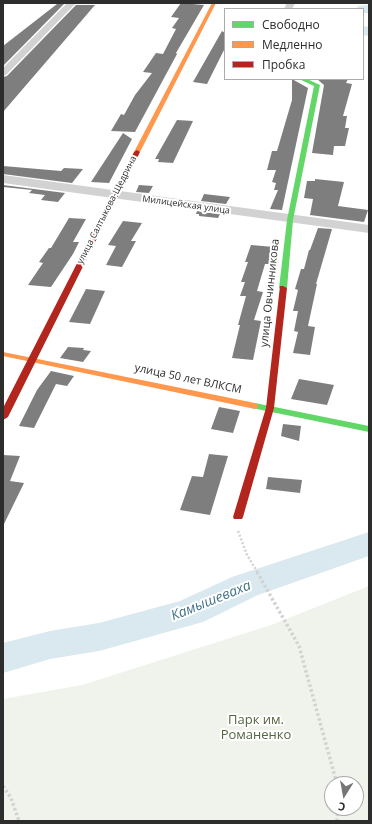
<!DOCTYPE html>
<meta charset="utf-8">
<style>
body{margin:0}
#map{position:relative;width:372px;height:824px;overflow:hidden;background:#fff;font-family:"Open Sans",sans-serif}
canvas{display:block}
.frame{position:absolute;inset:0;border:4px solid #2d2d2d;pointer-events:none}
.legend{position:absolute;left:224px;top:8px;width:140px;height:72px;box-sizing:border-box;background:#fff;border:1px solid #ababab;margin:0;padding:5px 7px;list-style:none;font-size:12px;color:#2d2d2d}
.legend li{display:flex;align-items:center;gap:8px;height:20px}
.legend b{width:20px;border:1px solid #ababab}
.north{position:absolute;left:324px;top:776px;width:40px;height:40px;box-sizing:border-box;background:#fff;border:1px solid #ababab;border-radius:50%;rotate:191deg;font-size:11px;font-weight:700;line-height:16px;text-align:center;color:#2d2d2d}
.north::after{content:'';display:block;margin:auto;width:14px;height:18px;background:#767676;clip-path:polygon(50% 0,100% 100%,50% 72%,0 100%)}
</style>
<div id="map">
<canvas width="372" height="824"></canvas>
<div class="frame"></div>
<ul class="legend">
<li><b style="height:5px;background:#63d668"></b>Свободно</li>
<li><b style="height:5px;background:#ff974d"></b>Медленно</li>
<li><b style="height:5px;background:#b3261e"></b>Пробка</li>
</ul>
<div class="north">С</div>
</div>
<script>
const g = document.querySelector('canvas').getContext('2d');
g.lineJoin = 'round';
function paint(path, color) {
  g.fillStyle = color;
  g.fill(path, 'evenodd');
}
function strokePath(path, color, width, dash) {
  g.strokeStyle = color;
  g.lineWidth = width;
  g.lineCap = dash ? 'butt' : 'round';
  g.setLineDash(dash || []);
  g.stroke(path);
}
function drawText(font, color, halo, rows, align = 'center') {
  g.font = font + ' "Open Sans",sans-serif';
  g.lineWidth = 4;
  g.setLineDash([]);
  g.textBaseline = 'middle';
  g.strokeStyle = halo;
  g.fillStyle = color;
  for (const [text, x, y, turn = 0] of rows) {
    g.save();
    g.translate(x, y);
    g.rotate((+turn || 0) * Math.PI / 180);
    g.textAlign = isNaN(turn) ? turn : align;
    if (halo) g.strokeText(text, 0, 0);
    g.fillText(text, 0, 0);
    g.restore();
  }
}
paint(new Path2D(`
 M369 586V821H3V699L82 685 271 625ZM332 784H356V808H332Z`), '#f0f3ec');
paint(new Path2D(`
 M369 5V13H363V9H356L358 6Z
 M363 26 369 27V36L363 35Z
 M369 532V556L258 595 203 622 99 651 50 659 3 673V643L50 631 99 623 180 601 232 577Z`), '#dae8ef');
paint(new Path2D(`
 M181 3 204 5 176 53 177 54 135 132 111 131 121 114 124 115 135 95 152 73 143 72 156 53 163 54 176 29 172 28 179 18 171 17Z
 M57 4H64L3 66V46Z
 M76 5H95L3 112V77L7 76Z
 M222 31 225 33V48L207 84 193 82Z
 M292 79 308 88 282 210 270 209 278 190H274L276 183 272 182 276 170H267L272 151H277L292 100Z
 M317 79H348L346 83 352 84 343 116H347L345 128H349L345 146H334L333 155 312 153 324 85Z
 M177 120 193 121 173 163 158 162 159 159H155Z
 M123 133 132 139 109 183 91 182Z
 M3 166 61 171 64 168 83 169 72 183 3 174Z
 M315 179 344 182 338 206 368 210 364 222 310 215 313 199 304 198 307 181H315Z
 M3 185 65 193 58 202 41 200 45 195 29 193 32 190 3 187Z
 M139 185 153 186 149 193 136 192Z
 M204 194 230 197 226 204 201 201Z
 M197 211 220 214 218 218 199 216V214H196Z
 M69 218 86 219 73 242H79L73 254 51 287 28 285 43 263 39 262 49 248H51Z
 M123 221 142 223 131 241H136L122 267 106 265 116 246 108 245Z
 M318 228 332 229 316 284H317L308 326 315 327 310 355 293 353 298 332 294 331 298 311H293L298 290 295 289 301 269H304L309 250H310Z
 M251 245 274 247 269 264H265L257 291 263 292 254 320 261 321 253 360 232 358 240 325H238L246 296H240L245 282H241L248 262H245Z
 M86 289 105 291 90 324 69 322Z
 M68 347 84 348 83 350 91 351 83 362 60 358Z
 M51 371 74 376 67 386 56 384 34 428 19 426 37 390Z
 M299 379 334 385 327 405 291 399Z
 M219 407 240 411 233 433 211 429Z
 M283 424 301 426 299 441 281 436Z
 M209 454 228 456 210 515 180 510 192 476 203 477Z
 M3 455 20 456 10 481 24 483 3 526Z
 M268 477 302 480 300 493 266 489Z`), '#7e7e7e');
strokePath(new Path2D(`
 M238 531 247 555 258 573`), '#d2d2d2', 2.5, [2, 2]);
strokePath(new Path2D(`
 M257 572 299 646 337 784
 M3 786 11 798 19 821
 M337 821 338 808`), '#d2d2d2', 3.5, [2.5, 2.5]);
paint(new Path2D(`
 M67 3H76L6 75 3 76V68Z
 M285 3H295L292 9H284L286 5Z
 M3 175 369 225V233L3 183Z`), '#d2d2d2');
paint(new Path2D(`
 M299 79H307L320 85 293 220 287 288 283 290 279 288 287 220 314 86Z
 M255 403 369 426V432L252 408 251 406 252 404Z`), '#63d668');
paint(new Path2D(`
 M212 3H216L140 152 135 153 134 152Z
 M3 352 255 403 259 406 255 409 3 356Z`), '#ff974d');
paint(new Path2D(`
 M137 150 140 152 8 417 3 420V408L134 152Z
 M280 286H283L287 288 274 408 243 517 242 519H234L233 517 266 408Z`), '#b3261e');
drawText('9px', '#2d2d2d', '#fff', [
 ["Милицейская улица",186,205,8],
 ["улица Салтыкова-Щедрина",107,210,-63]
]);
drawText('11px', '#2d2d2d', '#fff', [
 ["улица Овчинникова",270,293,-84],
 ["улица 50 лет ВЛКСМ",188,379,12]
]);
drawText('13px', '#53653f', '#fff', [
 ["Парк им.",256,720],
 ["Романенко",256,735]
]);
drawText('italic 14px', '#437287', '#fff', [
 ["Камышеваха",211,601,-22]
]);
</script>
